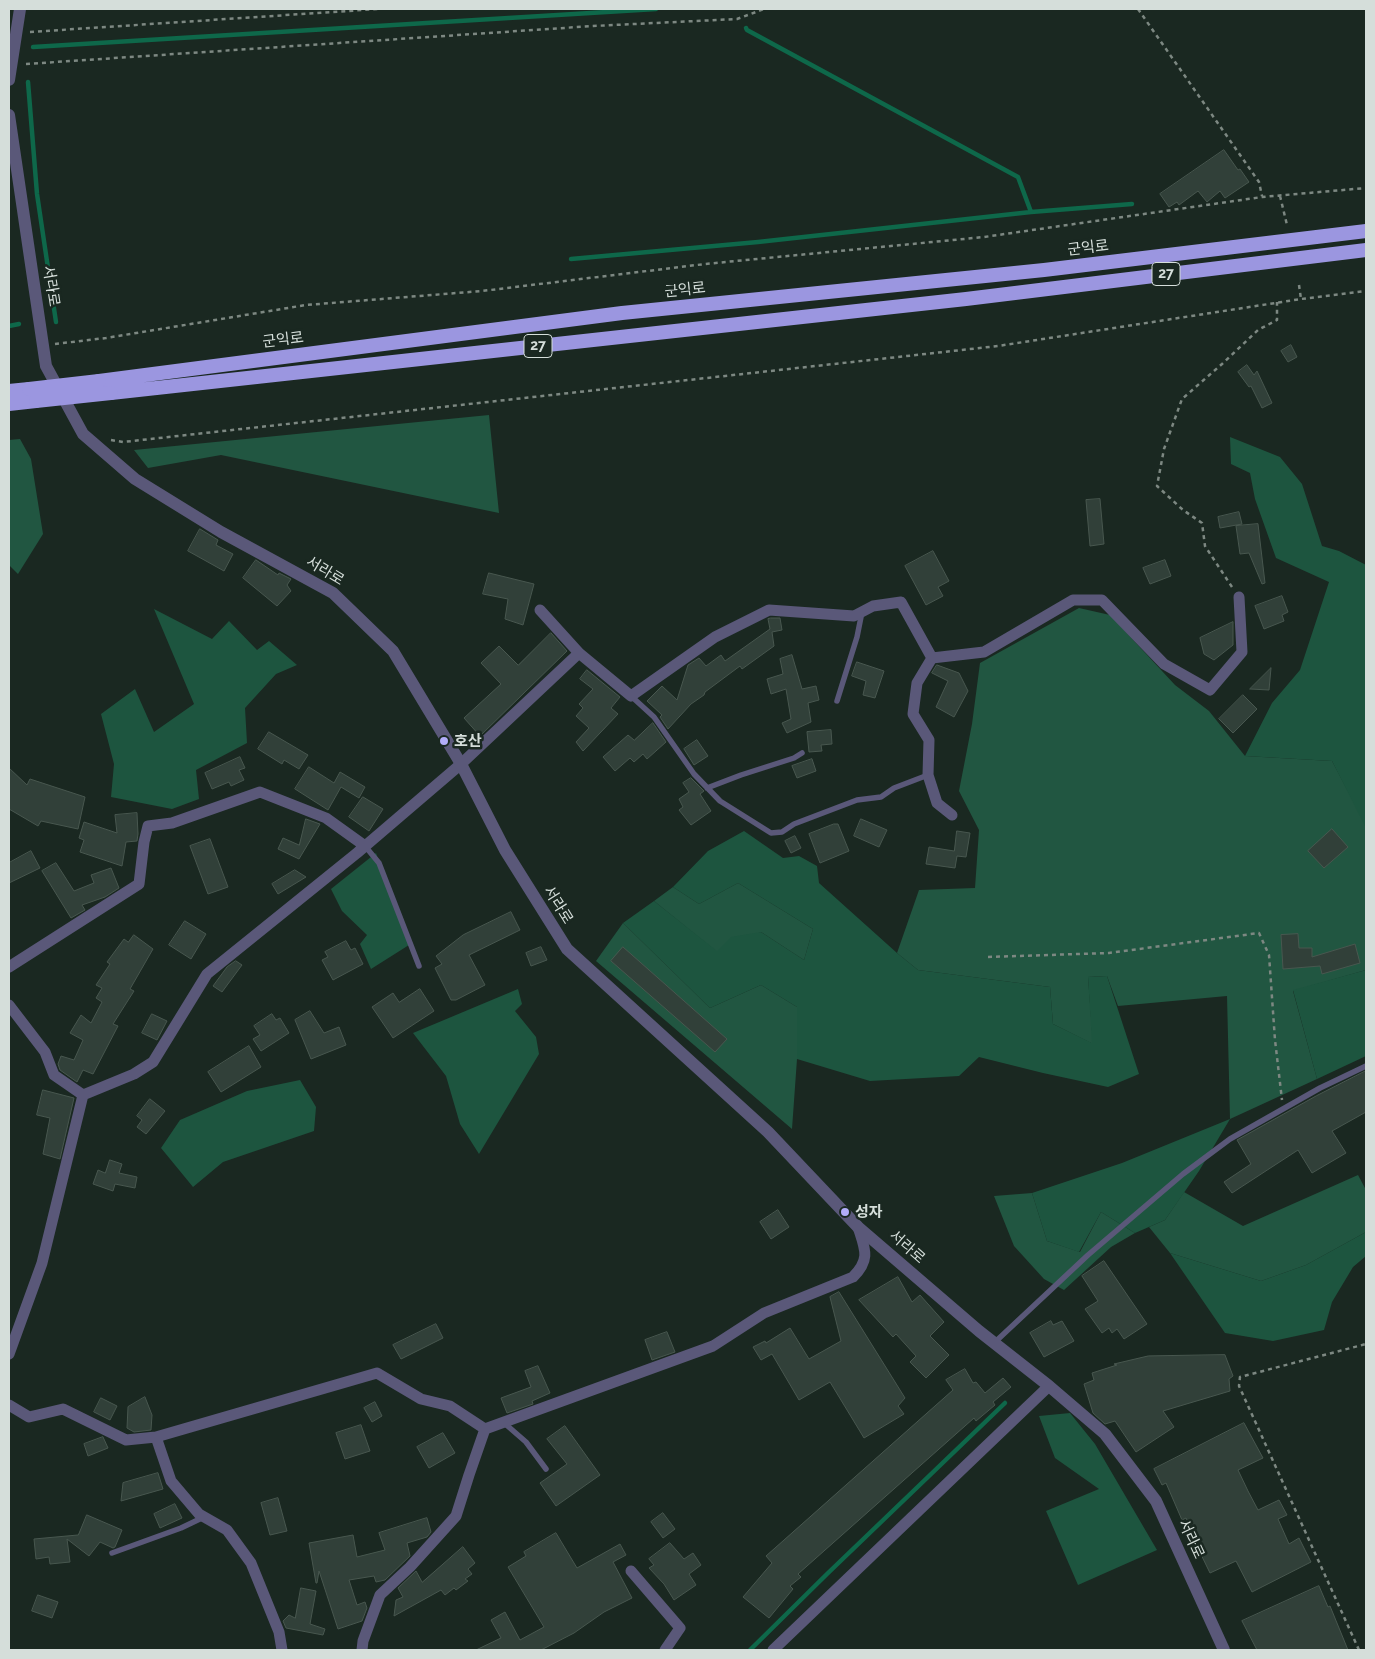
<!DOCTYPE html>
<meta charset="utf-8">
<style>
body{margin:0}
#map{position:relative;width:1375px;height:1659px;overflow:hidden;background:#1a2821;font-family:Raleway,sans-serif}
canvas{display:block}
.frame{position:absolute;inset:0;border:10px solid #d5deda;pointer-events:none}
</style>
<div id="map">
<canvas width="1375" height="1659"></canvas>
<div class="frame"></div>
</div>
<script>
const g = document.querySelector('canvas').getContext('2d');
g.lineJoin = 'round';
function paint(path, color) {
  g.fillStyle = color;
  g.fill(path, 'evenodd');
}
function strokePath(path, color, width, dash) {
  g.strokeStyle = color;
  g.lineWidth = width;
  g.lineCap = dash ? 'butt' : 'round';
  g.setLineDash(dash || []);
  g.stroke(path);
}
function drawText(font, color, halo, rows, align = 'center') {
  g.font = font + ' Raleway,"Noto Sans KR",sans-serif';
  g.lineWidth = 5;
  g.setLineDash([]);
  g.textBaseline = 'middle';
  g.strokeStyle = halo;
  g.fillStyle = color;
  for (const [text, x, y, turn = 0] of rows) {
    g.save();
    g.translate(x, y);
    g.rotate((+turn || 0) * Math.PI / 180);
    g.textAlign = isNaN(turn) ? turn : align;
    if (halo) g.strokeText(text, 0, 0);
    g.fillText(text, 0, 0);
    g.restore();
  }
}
paint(new Path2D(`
 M489 415 499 513 221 455 148 468 134 450Z
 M20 439 31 459 43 534 18 574 9 565V440Z
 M1079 608 1110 615 1175 685 1209 711 1245 756 1332 761 1366 825V970L1293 991 1317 1079 1230 1119 1227 996 1118 1006 1107 976 1088 977 1093 1044 1053 1024 1050 987 918 970 897 953 919 890 975 888 979 830 959 791 972 724 980 663Z
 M738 883 813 929 804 960 761 932 717 952 654 901 673 887 699 904Z
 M623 923 710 1008 761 985 797 1007V1059L792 1129 596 961Z
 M1358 1175 1366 1190V1232L1306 1265 1261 1281 1170 1253 1149 1227 1165 1220 1184 1192 1243 1226Z
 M1032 1193 1047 1241 1080 1252 1101 1212 1135 1233 1111 1247 1064 1290 1044 1279 1014 1246 994 1196Z`), '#215641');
paint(new Path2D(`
 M1230 437 1280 457 1302 484 1322 546 1339 551 1366 565V828L1332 761 1245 756 1272 703 1300 670 1329 582 1276 558 1255 499 1250 473 1231 464Z
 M154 609 212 639 229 621 257 650 269 641 297 665 276 674 245 708 247 743 196 770 199 799 172 809 111 797 114 764 101 714 135 689 154 732 194 704Z
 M744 831 783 858 799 856 817 866 819 883 897 953 918 970 1050 987 1053 1024 1092 1043 1088 977 1107 976 1139 1074 1108 1087 1043 1073 979 1057 959 1076 870 1081 797 1059V1007L761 985 710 1008 623 923 654 901 717 951 731 937 761 932 804 960 813 929 738 883 699 904 673 887 708 851Z
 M376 853 409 945 371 969 360 944 367 935 342 911 331 889Z
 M1366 970V1056L1317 1079 1293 990Z
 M518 989 522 1004 515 1011 536 1037 539 1054 479 1154 460 1124 446 1076 413 1033Z
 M300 1080 316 1107 314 1131 223 1162 193 1187 161 1148 180 1120 247 1091Z
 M1230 1119 1199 1171 1165 1220 1135 1233 1101 1212 1079 1252 1047 1241 1032 1193 1122 1163Z
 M1366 1232V1256L1353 1267 1332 1302 1324 1330 1273 1341 1225 1333 1170 1253 1261 1281 1306 1265Z
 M1070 1413 1095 1444 1157 1550 1078 1585 1046 1511 1099 1489 1055 1458 1039 1416Z`), '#1d553f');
strokePath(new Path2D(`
 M746 28 747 30 1018 177 1031 212 1132 204
 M33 47 656 9
 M28 82 37 194 56 322
 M571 259 758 242 1031 212
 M9 326 19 324
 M750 1650 827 1574 1005 1403`), '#0e684a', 4.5);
const building = new Path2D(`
 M1224 150 1238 170 1240 169 1249 182 1225 198 1220 191 1207 202 1198 191 1179 205 1177 202 1169 207 1160 194Z
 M1291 345 1297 357 1288 362 1281 351Z
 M1247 365 1254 375 1257 371 1272 403 1262 408 1251 386 1249 387 1238 372Z
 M1100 499 1104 544 1090 546 1086 500Z
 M1239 512 1242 524 1220 528 1218 517Z
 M1258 524 1265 583 1262 584 1249 553 1240 554 1236 526Z
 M200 529 218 540 216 545 233 554 224 571 188 551Z
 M933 551 949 581 938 587 943 596 926 605 905 566Z
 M256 560 278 575 279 573 291 579 287 585 291 591 277 606 243 578Z
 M1165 560 1171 576 1150 584 1143 568Z
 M489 573 534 584 523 625 505 619 508 599 483 594Z
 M1282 596 1288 612 1282 615 1284 621 1264 629 1255 606Z
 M771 618H780L782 630 772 632 774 646 742 669 740 666 705 692 704 695 691 704 668 729 660 717 662 715 647 701 662 686 677 700 688 665 699 658 706 666 721 655 725 661 770 629 768 619Z
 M1233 622V645L1214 660 1204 654 1200 638Z
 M551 633 567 651 480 736 464 718 501 684 481 663 499 646 518 665Z
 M792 655 802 689 816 686 819 700 808 703 811 722 787 733 782 723 791 719 786 689 771 694 767 679 783 674 780 659Z
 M857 662 884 671 875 698 863 695 866 681 852 676Z
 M937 665 959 673 968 691 954 717 936 707 948 681 932 673Z
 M1271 668 1269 690 1250 689Z
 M587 670 620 697 611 708 618 714 583 751 576 742 589 728 576 716 583 708 579 704 593 689 580 679Z
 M1243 695 1257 709 1233 733 1219 719Z
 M653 723 666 742 647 759 643 754 634 762 630 758 615 771 603 757 628 735 634 740Z
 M831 730 832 744 821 745 822 751 809 752 807 732Z
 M269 732 308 755 299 769 284 760 282 764 258 749Z
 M697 740 708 756 694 765 684 749Z
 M240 757 245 768 239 770 244 780 231 786 229 782 212 789 205 773Z
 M812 759 816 771 797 778 792 766Z
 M309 767 334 783 340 772 365 787 359 798 341 787 328 810 295 789Z
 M9 768 27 785 30 779 85 797 78 829 41 821 38 826 9 809Z
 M691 778 704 791 700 794 711 811 691 825 679 810 683 807 679 799 689 792 683 783Z
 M363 797 383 809 369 831 349 817Z
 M137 813 138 834 137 841 126 842 122 866 80 852 84 840 79 838 84 822 117 833 115 815Z
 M306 819 320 824 299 859 278 849 283 838 299 845Z
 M861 819 887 830 879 847 854 836Z
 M834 824H838L849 851 820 863 809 834Z
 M1332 829 1348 847 1324 868 1308 851Z
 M957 831 970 833 966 857 957 856 955 868 926 864 929 847 954 851Z
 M795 836 801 848 791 853 785 841Z
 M210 839 228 887 208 894 190 846Z
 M31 851 40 868 9 883V863Z
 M56 863 74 891 94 883 91 875 111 868 119 888 105 897 82 905 85 910 71 918 42 871Z
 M295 870 306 877 278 894 272 884Z
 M511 912 520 930 469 955 485 985 456 1000H451L435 968 442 964 436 956 463 935Z
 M185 921 206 934 191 959 169 945Z
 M1298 934 1299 948H1312V957L1355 944 1360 963 1322 974 1320 966 1283 969 1281 935Z
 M134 935 153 949 130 989 134 991 113 1024 118 1026 93 1074 83 1070 77 1082 60 1070 58 1064 61 1056 74 1060 83 1040 70 1033 81 1015 91 1023 102 1002 96 998 102 988 96 985 110 964 107 962 124 939 128 942Z
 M346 941 351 950 355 948 363 964 333 980 322 960 328 957 325 952Z
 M541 947 547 960 531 966 526 953Z
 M623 947 727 1039 715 1052 611 961Z
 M236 961 242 965 222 992 213 986 227 967Z
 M420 989 434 1011 393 1038 372 1007 393 993 399 1002Z
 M310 1011 324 1033 339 1027 346 1045 311 1059 295 1020Z
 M152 1014 167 1021 157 1040 142 1033Z
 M272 1014 276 1020 280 1018 289 1033 261 1051 253 1039 260 1035 254 1026Z
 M249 1046 261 1067 221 1092 208 1072Z
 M1366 1071V1112L1332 1131 1346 1153 1312 1173 1298 1150 1232 1193 1224 1182 1251 1164 1237 1140 1316 1096Z
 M43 1090 74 1098 60 1159 43 1154 50 1118 37 1115Z
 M150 1099 165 1111 146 1134 137 1127 142 1120 137 1116Z
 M110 1160 122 1164 119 1173 137 1177 135 1188 115 1184 113 1191 93 1184 98 1170 105 1173Z
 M778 1210 789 1227 771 1239 760 1222Z
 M1104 1261 1147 1324 1124 1339 1117 1329 1112 1333 1109 1328 1102 1333 1085 1309 1098 1301 1082 1276Z
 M898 1277 912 1302 920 1295 944 1322 930 1336 949 1355 926 1378 910 1362 916 1356 896 1334 893 1337 859 1300Z
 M839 1292 905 1398 898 1406 904 1414 864 1438 830 1382 799 1400 772 1354 761 1360 753 1347 765 1341 766 1343 790 1328 809 1359 841 1341 830 1297Z
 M1051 1321 1053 1325 1062 1321 1074 1341 1044 1357 1030 1333Z
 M436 1324 443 1338 401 1359 393 1345Z
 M667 1332 675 1352 652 1360 645 1340Z
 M1225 1355 1233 1376 1229 1379 1230 1391 1163 1411 1174 1427 1136 1452 1115 1421 1105 1424 1093 1413 1084 1384 1094 1380 1092 1373 1117 1365 1114 1364 1148 1356Z
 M538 1366 550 1393 532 1401 533 1404 507 1413 501 1398 531 1387 525 1371Z
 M965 1369 973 1383 976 1382 985 1393 1003 1378 1011 1387 993 1402 995 1405 976 1421 974 1418 798 1574 801 1577 790 1586 793 1589 769 1618 743 1597 772 1563 766 1556 953 1390 946 1380Z
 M145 1397 152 1415 151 1430 134 1432 127 1428 128 1407Z
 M101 1398 117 1406 110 1420 94 1412Z
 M375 1402 382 1416 372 1422 364 1408Z
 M1244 1423 1263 1458 1238 1470 1248 1491 1258 1510 1279 1500 1287 1515 1278 1519 1289 1544 1299 1538 1311 1562 1252 1592 1236 1561 1210 1573 1194 1540 1196 1539 1186 1518 1182 1520 1166 1483 1162 1485 1154 1469Z
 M361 1425 370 1451 345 1459 336 1433Z
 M565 1426 600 1475 556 1506 540 1483 567 1464 547 1439Z
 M443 1433 455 1453 429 1468 417 1447Z
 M103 1437 108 1448 88 1456 84 1444Z
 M158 1473 163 1489 121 1501 123 1483Z
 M278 1498 287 1531 270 1535 261 1503Z
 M175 1504 182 1518 160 1528 154 1514Z
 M663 1513 675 1529 663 1538 651 1522Z
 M87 1515 122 1530 115 1547 113 1548 100 1542 89 1556 67 1539 70 1562 50 1564 49 1557 36 1559 34 1539 78 1535Z
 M427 1518 431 1532 427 1537 407 1543 410 1556 385 1580 376 1582 374 1576 349 1580 357 1605 365 1602 367 1608 362 1621 338 1629 319 1571 317 1583H316L309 1543 353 1535 357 1557 385 1550 379 1533Z
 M556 1533 577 1568 620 1544 626 1555 613 1562 632 1598 604 1612 574 1633 541 1650H476L501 1638 491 1620 505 1612 520 1640 544 1627 508 1567 526 1556 524 1552Z
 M670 1543 684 1559 693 1553 701 1565 689 1574 696 1585 674 1600 664 1584 649 1568 654 1565 649 1559Z
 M463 1547 475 1563 468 1569 472 1574 465 1579 468 1581 456 1590 454 1588 445 1595 441 1590 394 1616 396 1600 403 1597 398 1588 416 1571 422 1582Z
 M1319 1586 1328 1607 1330 1606 1348 1650H1257L1242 1621Z
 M301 1588 316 1591 310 1624 325 1629 323 1635 286 1628 283 1621 289 1615 295 1618Z
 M38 1595 58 1602 52 1618 32 1611Z`);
paint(building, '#314039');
strokePath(building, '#48574f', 1);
strokePath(new Path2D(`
 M1138 9 1259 182 1262 196
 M30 32 378 9
 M26 64 593 26 737 19 764 9
 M1280 196 1287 225
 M1299 285 1301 299
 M55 344 106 338 306 305 482 291 705 264 984 237 1262 197 1366 188
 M111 440 123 442 998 346 1301 299 1366 291
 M1232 587 1205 546 1202 523 1183 510 1157 486 1164 449 1182 399 1222 364 1258 330 1277 320V302
 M988 957 1109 953 1259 933 1269 955 1275 1040 1282 1100
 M1359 1650 1239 1386 1240 1377 1366 1344`), '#7d8882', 2.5, [4, 4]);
strokePath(new Path2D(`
 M631 696 654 717 694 774 720 801 771 833 782 832 794 824 857 800 881 797 894 788 928 775
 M837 701 857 637 862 612
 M707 788 741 775 794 758 802 753
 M365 846 379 863 419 966
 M994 1343 1088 1255 1183 1174 1230 1139 1320 1088 1366 1066
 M503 1422 526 1442 546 1469
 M112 1553 181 1528 204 1517`), '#5a5879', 5.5);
strokePath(new Path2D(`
 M540 610 579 653 631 696 715 637 769 610 854 616 873 606 901 602 932 658 984 652 1073 600H1102L1164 664 1210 690 1242 652 1239 597
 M932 658 917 683 913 714 929 740 928 775 937 803 952 815
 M9 967 139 884 144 842 148 826 172 823 260 792 326 818 365 846
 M9 1005 45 1052 54 1075 83 1095
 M9 1354 42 1263 83 1095 134 1074 153 1062 207 974 357 853 461 764 579 653
 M9 1405 29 1417 63 1409 126 1440 156 1437 171 1481 199 1514 227 1530 251 1563 279 1632 282 1650
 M156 1437 377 1373 421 1399 450 1406 485 1429
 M631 1571 680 1628 665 1650
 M362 1650 363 1641 380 1595 410 1567 456 1516 469 1475 485 1429 713 1346 764 1313 853 1277C871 1259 865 1249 858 1227
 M773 1650 1049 1386`), '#5a5879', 11);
strokePath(new Path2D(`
 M9 80 20 9
 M9 115 46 366 83 434 135 479 221 532 333 593 393 651 461 764 505 850 567 949 768 1132 858 1227 979 1331 1049 1386 1105 1434 1156 1501 1224 1650`), '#5a5879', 12);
strokePath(new Path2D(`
 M99 381 622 313 1044 270 1366 231
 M9 391 29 389
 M111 393 966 299 1366 250
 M9 404 36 401`), '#9b96e0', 14);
strokePath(new Path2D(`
 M29 389 99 381
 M36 401 111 393`), '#9b96e0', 14);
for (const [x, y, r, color] of [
 [444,741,5,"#b2adf9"],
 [845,1212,5,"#b2adf9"]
]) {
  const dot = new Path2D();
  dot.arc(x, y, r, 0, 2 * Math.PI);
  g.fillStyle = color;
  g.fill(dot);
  strokePath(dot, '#1a2821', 2);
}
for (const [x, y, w] of [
 [1166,274,28],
 [538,346,28]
]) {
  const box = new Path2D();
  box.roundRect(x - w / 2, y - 11.5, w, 23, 4);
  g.fillStyle = '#1a2821';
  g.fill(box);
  strokePath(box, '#d5deda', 1);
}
drawText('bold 14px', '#d5deda', null, [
 ["27",1166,274],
 ["27",538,346]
]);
drawText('15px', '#d5deda', '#1a2821', [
 ["군익로",1088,248,-7],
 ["서라로",51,286,81],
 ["군익로",685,290,-6],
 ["군익로",283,340,-7],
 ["서라로",325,571,31],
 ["서라로",558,905,58],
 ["서라로",907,1247,41],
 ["서라로",1191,1539,65]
]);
drawText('bold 15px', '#d5deda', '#1a2821', [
 ["호산",454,741],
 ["성자",855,1212]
], 'left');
</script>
